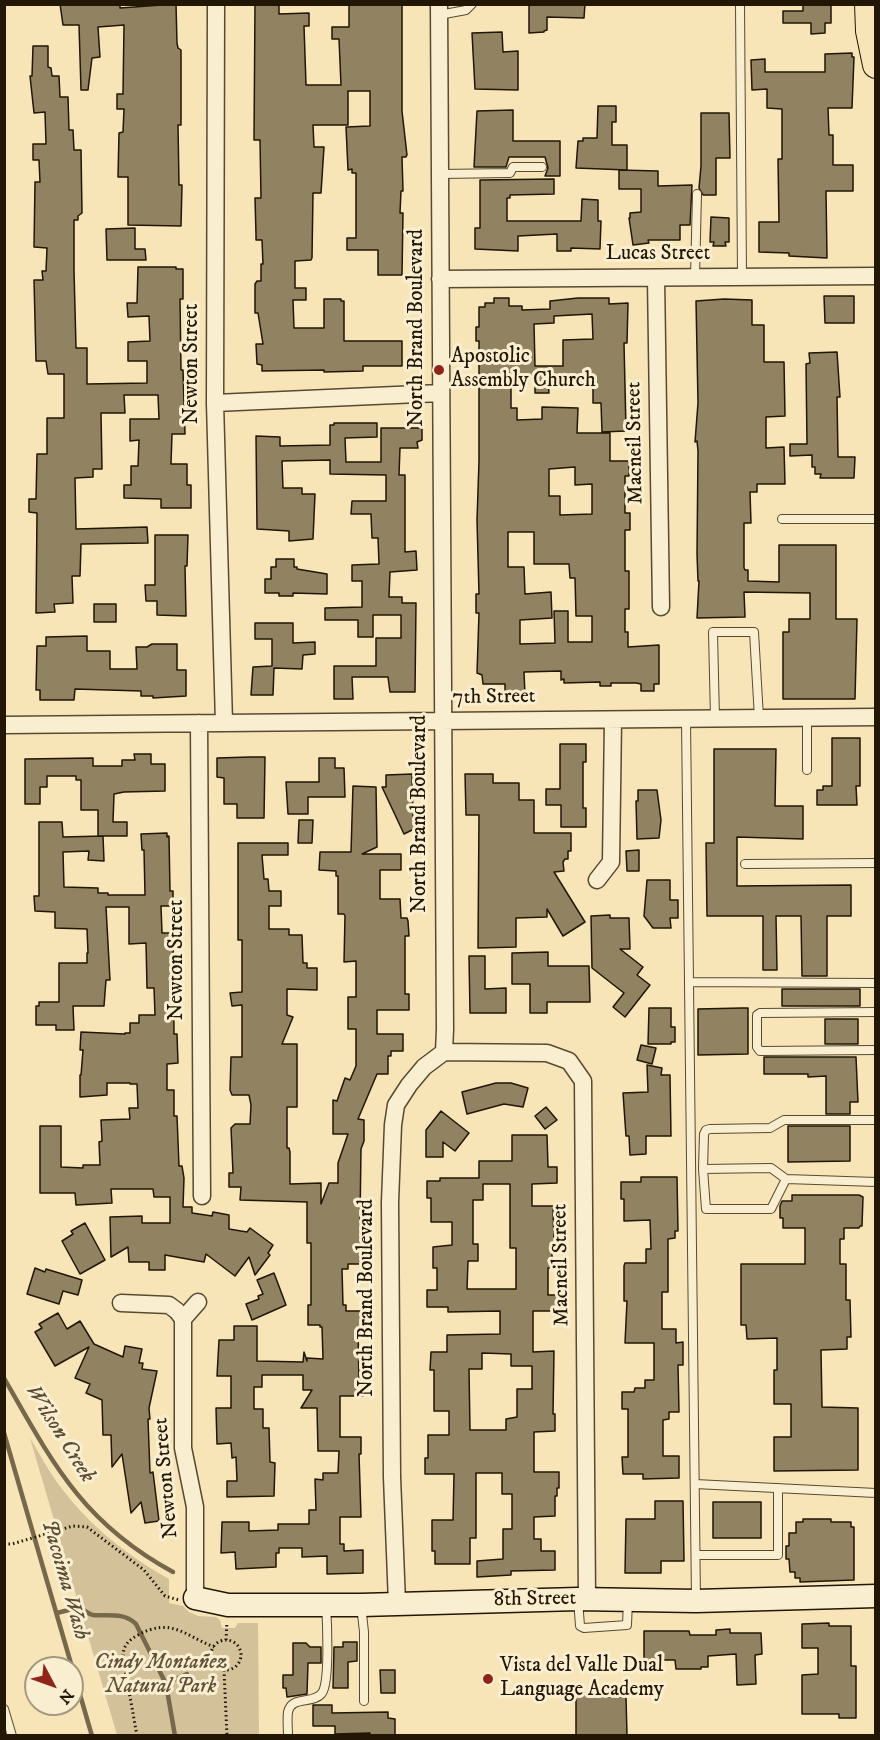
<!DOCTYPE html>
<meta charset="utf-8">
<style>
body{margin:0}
#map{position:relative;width:880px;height:1740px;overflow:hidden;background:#f7e5b8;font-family:"IM FELL DW Pica",serif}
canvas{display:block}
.frame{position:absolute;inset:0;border:6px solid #221604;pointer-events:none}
.north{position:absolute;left:24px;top:1656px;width:60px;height:60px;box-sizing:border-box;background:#faeed1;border:2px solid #a4987f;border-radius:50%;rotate:131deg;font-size:16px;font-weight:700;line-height:24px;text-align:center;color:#221604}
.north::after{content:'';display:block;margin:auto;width:21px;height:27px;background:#8f2418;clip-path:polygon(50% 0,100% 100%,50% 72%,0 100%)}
</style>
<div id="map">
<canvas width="880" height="1740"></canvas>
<div class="frame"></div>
<div class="north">N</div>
</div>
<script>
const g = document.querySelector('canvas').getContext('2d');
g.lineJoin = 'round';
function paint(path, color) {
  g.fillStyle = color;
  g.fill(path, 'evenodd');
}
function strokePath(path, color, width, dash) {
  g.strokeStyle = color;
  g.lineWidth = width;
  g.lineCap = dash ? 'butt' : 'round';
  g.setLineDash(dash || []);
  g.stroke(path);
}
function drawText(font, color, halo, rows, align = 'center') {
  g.font = font + ' "IM FELL DW Pica",serif';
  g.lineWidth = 6;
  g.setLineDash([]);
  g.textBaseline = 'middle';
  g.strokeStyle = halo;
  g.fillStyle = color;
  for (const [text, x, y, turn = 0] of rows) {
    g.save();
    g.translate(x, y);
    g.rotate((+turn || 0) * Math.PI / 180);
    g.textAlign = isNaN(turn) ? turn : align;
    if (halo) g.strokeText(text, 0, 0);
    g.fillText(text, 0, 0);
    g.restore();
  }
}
paint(new Path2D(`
 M30 1438C41 1456 50 1474 63 1490 91 1527 128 1556 169 1579V1603L183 1606 189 1612 198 1616 216 1617 220 1620 222 1628H235L238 1623H258L259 1735H117Z`), '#d3c299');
strokePath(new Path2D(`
 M4 1378C53 1464 83 1523 173 1572
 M4 1433 92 1736
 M57 1613 80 1607C84 1610 88 1614 93 1615 108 1616 124 1612 136 1624L166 1684 175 1736
 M166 1684 187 1674`), '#77684b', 4.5);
const building = new Path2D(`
 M60 4H120V8L176 4 177 43 178 48 181 50V125H178L179 185H182L181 226 128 225V177H118L119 133 123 132 124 109H117V94H123L124 25 98 27 100 57 92 58 88 90H81L79 25H63Z
 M255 4 279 5V14L309 13V26H304L306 85H341L339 39H332V27H349V4H402V111L407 155 406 157H402L403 191H401L400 213H403L402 275H378V250H347V238H356V173H352V169L348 170 346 127 370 126V91H348V125H313L314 147H324L321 193H313L312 258 311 260 295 261V288H306V300H293L294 328H324V299H341V301H344V341H402V366H363V371L324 372V370L262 371V365L257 364 256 344H263L258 313H255V284L257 281H261V264H263L262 240H256V235L255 198H261L260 140H254Z
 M529 4H585L584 18 547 17V30L544 31V32L529 33Z
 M803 4H831V23H825V33L811 34V23H783V11H803Z
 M502 32 503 52 518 51V90L475 89 472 33Z
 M33 46H48V67L51 68 52 76H59L60 97H68L69 130H73L74 150H81L82 213 78 216V220H74V270L76 348H87V384L147 383V361H128V342L150 341 149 316 128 317 127 303H137L138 267H176V269H183V299H180L181 370H183L185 434H172L171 464H187V485H191V508H161V499L124 498V485H131V466H138L139 440 130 441V419H159L158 395H124L125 413H101L102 469H93V477L75 478 76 529 147 527 148 543 81 544 80 576H72L73 603 54 604 55 612 36 613 37 513 29 512V499H36L37 454H47V418H64V374H48L46 361H36L34 280H43L42 271H46L47 248 34 247 35 182H40L39 160H33V144H46L45 112 34 113 30 76H32Z
 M852 53V57H854L852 108H828L829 135H833V165H853V191H826L827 258 789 256V253L759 252V222H779L778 159H782V109L767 108V89L752 90 751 60 765 59V72H825V54Z
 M598 106H616V122H612V145H627V170L576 168 578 141H583V138H597Z
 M513 110V141H560V176H545L548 168 545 157H509L506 167H474L477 111Z
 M701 113H729L730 158H716V195H703L699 188 701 166Z
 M619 170 658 171V186L692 185 690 225H680V240H648L649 243 633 245 629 218H630V213L641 212V189H619Z
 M554 179V194L510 195V198H507V221H581L582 199 598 200V221H601L600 249 571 248V251H557V234L518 236V251L475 249V228H480V180Z
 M711 217 729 218V242H725L726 246H713L714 242H710Z
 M135 228V249H145L146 260H107L106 229Z
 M824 296H854V323H825Z
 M494 298H509V306H522V310L550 309V301L578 298H609V304L628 303 627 343H624L626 431 602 432 601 403H593V379H548L549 393H535V378H511V408H517V420L542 419V407L578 408 577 433H610V461H629V476H625V513H630V530H625V571H629V609H625V632H628V647L659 645V684H654V691H641V684L636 683H611V686H600V682L564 683V679L561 680V671L524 672 525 695H505V684H483L482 675 477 673 479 613H476V594H479L477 520 479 461V341H476V327H479V307H485V303H494ZM592 314 593 339 563 340V366H535L534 324 554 323V316ZM575 467V485L592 484V514L560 515V496H549V469ZM508 532H534V564H569L570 578H575L576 616H592V642H568V611H554L555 643 520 644V620L552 618 551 592 525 594 524 567H508Z
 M724 299 752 300V325H764V362H784L785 416 766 417V448L784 447 785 484H757V492H750L751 523H744V568L745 570H748V581L779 582V545H836V619H857L855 699H783V632H789V619H810V593L744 592 745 617 697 618 699 581H698L697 554 698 451 697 441 695 442 698 403 696 301Z
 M837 352 840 397H837L838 457H855L854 478H820L821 474H815V467H812V455L790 456V444H807L806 364 810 363 809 353Z
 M334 423H377V437L345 438 346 462H381V428H422V440L417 442 418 448H400L399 475H405V552L416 551 417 570 390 572 389 597H402V603H416L415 692H390L388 677H352L353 699H334V666H376V638H401V615H373V637H358V620H325V608L362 607V581H352V565L379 564 378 538H372L371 514H351L352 501H386V475L330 474V460L282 461 283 488H302V494H315L313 539 289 541V531L257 529 256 436 280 437V446L330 445V425H334Z
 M155 535H188L187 566H185L186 616 157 615V601H146L145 585H155Z
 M276 559H294V567H297V569L327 574V594L293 593V596H279V593H265V579H271V567H276Z
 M94 604H116V622H94Z
 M255 623H293V643L315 642V654L303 655 302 669 274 668 273 695H251L253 667 272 666V639H255Z
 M87 636V651H110V669H137L136 647H147L152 644H177V670H186V696L153 698V696H141V691L75 689 74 700H40V690H36L37 646H46V637Z
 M832 738H860V786H856L857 805H817V790H823V786H832Z
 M560 744H586V762H583V808H586V827H561V805H546V789H560Z
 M714 749H776L775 806H803V839L737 837V886L851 885V916H827V976H802L801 916H776L777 970H763V916H707L706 843H714Z
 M134 754H151V764H165V791L124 792 114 794 113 822H127V836H98V810H81V780H76V776H47V787H40V804H25V759L93 758V766H122V760H135Z
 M250 757H265L264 818H237V804H224V778L217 777V758Z
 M319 758H335V768H344L345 797H308V814H288L286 782H319Z
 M412 774 413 816 418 827 404 834 382 787H386V775Z
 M465 774H493V783H519V800H534V833H571V851H568V859H565L563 862 564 871 554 872 585 922 563 936 547 909V917L516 918V947L478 948 479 815H466Z
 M353 786 376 787 377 847 362 854H401V870H380V899H400L401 918H407L408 921 409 936H405V994H409V1010H377V1034H403V1051H391V1056H388V1074H377L358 1119 364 1120V1141L361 1149 360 1221H364L367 1264H348V1269H342L343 1305H346V1311H361V1327H358L359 1380H364V1396H340V1437H361V1454H359L361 1517H340V1544H344V1551L363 1550V1573L327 1574V1556L302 1557V1548H279V1553H276V1567L236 1569 235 1552 221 1553 222 1522H249V1531L278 1530V1524H309V1510H316L315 1479 323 1480V1473H338L339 1451H318L317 1408H301L312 1390H303V1375H262V1387H254V1409H263V1428H269L270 1462 275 1463 274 1496 227 1497V1481H237L236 1457 232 1458 231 1443 217 1444 216 1408H231V1376H217L219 1340H234V1326H257V1361L303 1362 304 1352 307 1361V1358L323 1359 322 1327H320V1325H308V1305H311V1243H307V1202L240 1200 241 1187H229V1173H233L231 1128 235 1124H250L251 1105 249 1095H232L230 1090 231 1057H242V1005L232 1006 230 993 242 992V940H238V843H288V855H262L264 879H268L269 891H281V906H269V929H289V935H302L303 963H307V968H317V990L287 989V1015L293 1017 282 1044H297V1107H287V1148H289L290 1152V1184L321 1183V1204L329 1183H338V1163L348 1134H333V1100L337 1101 345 1078 350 1080 356 1066V1029H348V997H356V961L344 962 345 916 344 914H338V876H336V871L319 870 320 852H351Z
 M638 790H657L661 820 659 838 637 839 636 801H638Z
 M299 820H313L312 843H298Z
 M39 822H62L63 837 103 836 104 861 88 860 89 851 63 852 64 887 98 888V893H108V895H145L144 850H142L141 834 167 833V837L169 836 170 891H173V906H161L162 933H173L174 1034H177L178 1063 167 1064V1090H174V1116H177L179 1166H182L184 1178 183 1207H192V1213L212 1216 213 1212 229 1215V1229L247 1232 250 1228 273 1245 268 1253 270 1255 255 1275 249 1257 235 1276 206 1254 204 1262 165 1255V1270H149V1262H129L128 1247 111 1257 110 1217 142 1216V1223H170V1197H154L153 1189H111L112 1203 76 1205 75 1193H40V1126H61V1167L83 1168V1165H100L99 1142 102 1141 101 1120 130 1119 129 1108H138L137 1084H130V1083H107V1095L80 1097V1075H81L83 1050H80L81 1032 125 1034V1033H130V1023H139V1015H155L154 988H147L146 943 129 944V907H106L110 980H106L104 1006H73L74 1030H56V1025H36V1006H39V1002H59V963H87V953H88L87 929 55 928V912L35 911 34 896H39Z
 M639 850V871H627L626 851Z
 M647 880H670V900H678V918H670L671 928H653L644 916Z
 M610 915V918H629L630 949H620L643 967 637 975 650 985 625 1017 613 1007 624 993 592 968 591 916Z
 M548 952V966H589L590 1002H547V1013H530V984H512V953Z
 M469 956H485V989L506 988V1013H470Z
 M782 989H860V1006H782Z
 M649 1008H671V1027H675V1042H671V1044H648Z
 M742 1008H748V1054L698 1055V1009Z
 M825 1019H858V1044H825Z
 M641 1045 656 1048 652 1064 637 1060Z
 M764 1057H856L858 1102H850V1114H826V1076L808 1077V1074H764Z
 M647 1065 662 1068 661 1075H670L671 1136H646V1154L630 1155 629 1136H626L623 1093 648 1092Z
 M496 1083H511L528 1088 523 1107 504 1104 467 1114 462 1092Z
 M546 1107 557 1120 545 1129 535 1116Z
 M441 1111 469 1133 455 1151 443 1142V1157H426V1130Z
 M788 1126H850V1161L788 1162Z
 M512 1135H547L548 1167H557V1183L532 1184V1206H553L554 1242H552V1268H548V1295H558V1311H533V1352L554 1351 553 1414H555V1431L534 1432V1472H559V1488H557V1496H555V1516L534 1517V1539H541V1551H555V1570L511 1571V1575L477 1577V1561L503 1559V1529H512V1494H502V1473H476V1538H470V1564H435V1551H432V1520H453L454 1474H425V1458H428V1435H449V1411H434V1370H430L431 1352H447V1335L500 1334V1311L448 1312V1307H427V1290H437V1268H433V1247L452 1245V1222H431V1198H427V1181H440V1178H479V1161H512ZM483 1184H510V1248H516V1289H467L468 1261H478V1244H473V1200H483ZM482 1353 511 1354V1366H532V1389H517V1417L506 1419V1430H470L469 1369H482Z
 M641 1177H677L678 1231H675V1238L668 1239V1292H662V1329H676V1343L683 1342V1365H678L679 1412H669V1419L663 1420V1456H679V1478L643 1479V1474H623L622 1457H628V1409H622V1392H634L635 1388H645V1380H654V1343H625L627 1301H624V1266L625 1263H646V1249H651L650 1220 624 1221V1199H621V1182H641Z
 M792 1195H859L863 1197 862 1226H860L859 1228H844V1239H840V1264H846V1300H850L851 1337H847V1349L821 1350 822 1407 858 1408V1470L774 1471V1437H791V1404H774V1370H777V1338L747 1339 746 1325H741V1264H805V1228H783V1218H780V1206L782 1201H792Z
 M85 1223 105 1260 80 1274 62 1241 73 1234 71 1231Z
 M35 1268 45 1272 46 1269 82 1280 78 1295 63 1291 59 1304 27 1294Z
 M274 1273 286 1305 252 1320 246 1304 259 1299 258 1296 263 1294 257 1280Z
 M58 1313 67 1329 80 1321 94 1344 123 1357 125 1346 142 1349 139 1363H143L142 1369 157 1371 149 1408 150 1419H148L150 1473 153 1472 159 1521 145 1523 141 1502 131 1513 122 1454 112 1467 111 1435H103L102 1400 86 1393 90 1384 75 1378 89 1347 55 1366 35 1332 42 1328 39 1324Z
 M655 1501H683L684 1561H661V1573H625L626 1519H655Z
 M713 1502H761V1538H713Z
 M803 1519H831V1522H851V1527H854V1580L800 1582V1578H795V1572H790L789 1559H786V1546H789V1533H796V1522H803Z
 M829 1623V1626H851V1666H856V1718H839V1714H802V1675L818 1674V1648H802V1624Z
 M730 1629V1633H761L762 1654 755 1655 756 1684 737 1685 736 1654 708 1656V1667H701V1669H676L675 1660H644V1631H689L690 1635H716V1630Z
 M343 1642H357V1661L348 1662V1688H333L334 1647H343Z
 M293 1643H306L310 1647H321V1663H308L307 1694 287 1697 286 1688H283V1675H293Z
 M380 1670H395V1693H381Z
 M576 1693H591V1697H626L627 1736H576Z
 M313 1705H332V1713L388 1712V1718L395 1719V1736H370V1733L335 1734V1726H313Z`);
paint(building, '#918262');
strokePath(building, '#221604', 1.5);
const lane = new Path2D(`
 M740 4 742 277
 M439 15 466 10 472 4
 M440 174 510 173 513 167H542
 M695 277 697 194
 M782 519H876
 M686 719 696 1601
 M715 719 713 632H754L759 718
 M807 770V718
 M745 864 876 863
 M689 982 876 983
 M876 1012 760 1013 757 1015V1047L760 1051 876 1050
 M703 1169 704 1134 706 1130 710 1129 770 1128 784 1120H876
 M786 1179 771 1209H706L703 1169 771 1168 786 1179 876 1182
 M695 1484 876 1493
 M696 1555H778V1488
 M578 1599 580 1626 584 1628 627 1625 628 1600
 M361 1605 364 1632V1701
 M4 1709 12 1736
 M288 1736C288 1728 287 1719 288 1712 292 1695 313 1705 322 1693 330 1682 327 1620 326 1605`);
const street = new Path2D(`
 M216 4 215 403 224 723
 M656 278 661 607
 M440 279 876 276
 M215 403 441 393
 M199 723 202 1196
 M4 725 876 717
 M597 880 611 862 613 720
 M444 1052 547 1053 569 1061 583 1081 587 1599
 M121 1303 169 1305 177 1311 183 1319
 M183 1319V1448L195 1507V1598
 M183 1319 198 1302
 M397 1603 392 1477 390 1202 393 1125 396 1105 409 1085 424 1067 444 1052 445 1029 439 4`);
const secondary = new Path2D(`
 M195 1598 228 1605H361L578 1599 696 1601 876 1596`);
const primary = new Path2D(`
 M868 4 869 31 876 65`);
strokePath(lane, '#574a31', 10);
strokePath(street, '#574a31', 19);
strokePath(secondary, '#221604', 25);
strokePath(primary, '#221604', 28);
strokePath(new Path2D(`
 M4 1544H12L73 1526 87 1527 144 1570 165 1596 179 1600
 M226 1640 227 1622
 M211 1655a15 15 0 1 1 30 0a15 15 0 1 1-30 0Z
 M224 1670 227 1736
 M137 1736 123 1657C123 1645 129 1640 138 1635 171 1617 184 1635 214 1647`), '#221604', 3, [1.5, 3]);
strokePath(lane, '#faeed1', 8);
strokePath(street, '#faeed1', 16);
strokePath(secondary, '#faeed1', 22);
strokePath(primary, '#f7e5b8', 26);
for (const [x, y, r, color] of [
 [439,370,6,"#8f2418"],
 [488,1679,6,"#8f2418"]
]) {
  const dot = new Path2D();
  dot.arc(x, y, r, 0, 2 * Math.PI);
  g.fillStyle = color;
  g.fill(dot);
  strokePath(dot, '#faeed1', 2);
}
drawText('21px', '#221604', '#faeed1', [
 ["Lucas Street",658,255],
 ["North Brand Boulevard",418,328,-90],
 ["Newton Street",193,364,-90],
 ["Macneil Street",636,443,-91],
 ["7th Street",494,698,-1],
 ["North Brand Boulevard",421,814,-90],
 ["Newton Street",178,960,-90],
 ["Macneil Street",562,1265,-91],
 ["North Brand Boulevard",368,1298,-90],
 ["Newton Street",167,1478,-95],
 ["8th Street",535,1600,-1]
]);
drawText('21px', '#221604', '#faeed1', [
 ["Apostolic",451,358],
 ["Assembly Church",451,382],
 ["Vista del Valle Dual",500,1667],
 ["Language Academy",500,1691]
], 'left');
drawText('italic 21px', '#605238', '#faeed1', [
 ["Cindy Montañez",161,1664],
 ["Natural Park",161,1688]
]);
drawText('italic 22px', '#5a4d34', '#faeed1', [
 ["Wilson Creek",59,1434,58],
 ["Pacoima Wash",64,1580,74]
]);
</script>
